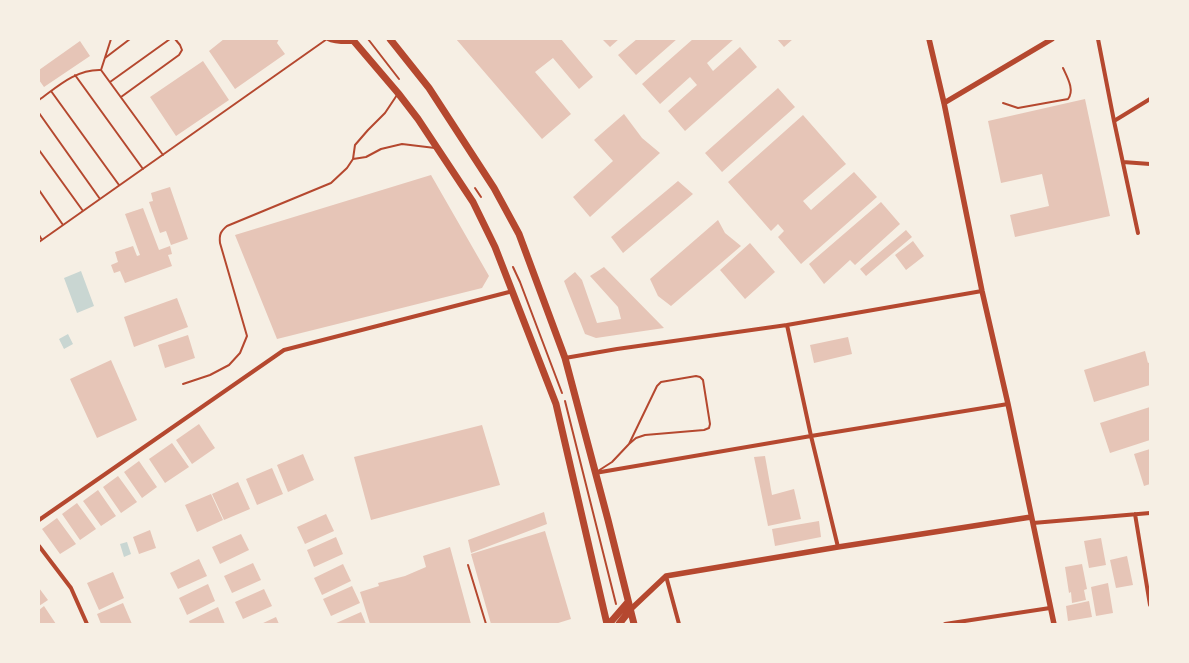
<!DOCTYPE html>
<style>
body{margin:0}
#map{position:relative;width:1189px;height:663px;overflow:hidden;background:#f6efe4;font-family:Poppins,sans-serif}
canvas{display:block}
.frame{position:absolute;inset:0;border:40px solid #f6efe4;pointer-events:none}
</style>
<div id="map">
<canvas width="1189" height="663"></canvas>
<div class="frame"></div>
</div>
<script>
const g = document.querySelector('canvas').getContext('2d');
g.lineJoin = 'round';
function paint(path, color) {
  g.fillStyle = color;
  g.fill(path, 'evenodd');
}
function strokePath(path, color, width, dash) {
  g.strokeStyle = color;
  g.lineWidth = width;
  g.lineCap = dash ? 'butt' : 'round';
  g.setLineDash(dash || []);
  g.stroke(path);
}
paint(new Path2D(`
 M81 271 94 306 77 313 64 278Z
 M68 334 73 344 64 349 59 339Z
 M127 542 131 554 124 557 120 544Z`), '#c9d6d2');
paint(new Path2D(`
 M224 39H279L277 43 285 54 235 89 209 51Z
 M456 39H561L593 77 579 89 553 58 535 72 571 114 542 139Z
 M602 39H619L610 47Z
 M637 39H677L636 75 618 55Z
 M693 39H734L707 63 713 71 740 47 757 67 685 131 668 111 697 85 690 77 660 104 642 84Z
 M777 39H793L784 47Z
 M80 41 90 56 44 87 39 80V70Z
 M203 61 229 100 176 136 150 97Z
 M778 88 795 107 722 172 705 153Z
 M1085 99 1110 216 1015 237 1010 215 1049 206 1042 174 1001 183 988 121Z
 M624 114 642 138 660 153 590 217 573 197 613 161 594 140Z
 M803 115 846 164 803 201 811 210 854 172 877 197 801 264 778 237 784 231 778 224 771 231 728 182Z
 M431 175 489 276 482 288 277 339 235 235Z
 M678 181 693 194 623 253 611 237Z
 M170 187 188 239 171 245 166 231 160 233 149 202 153 201 151 193Z
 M881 202 900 224 855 265 850 260 824 284 809 264Z
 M143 208 159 250 170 246 172 254 168 255 172 266 125 283 120 271 114 273 111 265 118 262 115 252 133 246 137 256 140 255 125 214Z
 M718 220 725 233 741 246 671 306 658 296 650 279Z
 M906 230 912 237 866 276 860 269Z
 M913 241 924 256 906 270 895 255Z
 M750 243 775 272 745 299 720 270Z
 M604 267 664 328 596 338 585 334 564 281 575 272 582 280 597 323 621 319 618 307 590 276Z
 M177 298 188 327 134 347 124 317Z
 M188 335 195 358 165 368 158 345Z
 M848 337 852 354 814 363 810 345Z
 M1145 351 1148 363 1150 362V385L1094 402 1084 370Z
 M111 360 137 420 97 438 70 379Z
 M1150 407V440L1110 453 1100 423Z
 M199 424 215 448 192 464 176 440Z
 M482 425 500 485 371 520 354 457Z
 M172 443 189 467 165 483 149 459Z
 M1150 449V484L1144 486 1134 454Z
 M303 454 314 480 288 492 277 465Z
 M765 456 772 495 794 489 801 519 768 526 754 457Z
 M139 461 157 487 142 498 124 472Z
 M272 468 283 494 257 505 246 479Z
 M118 476 137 502 121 513 103 487Z
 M238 482 250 509 224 520 212 494Z
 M98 490 116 516 101 526 83 501Z
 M211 494 223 520 197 532 185 505Z
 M77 503 96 529 80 540 62 514Z
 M544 512 547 524 471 553 468 540Z
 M326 514 334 531 305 544 297 527Z
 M57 518 76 544 60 554 42 529Z
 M819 521 821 537 775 546 772 529Z
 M150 530 156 548 139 554 133 537Z
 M545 531 571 619 555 624H491L471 554Z
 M241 534 249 550 220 564 212 547Z
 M336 537 343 554 314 567 307 550Z
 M1101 538 1106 565 1089 568 1084 541Z
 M450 547 471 624H370L360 592 379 586 378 583 405 576 426 567 423 556Z
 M1127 556 1133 585 1116 588 1110 560Z
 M199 559 207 576 178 589 170 573Z
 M253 563 261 580 232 593 224 576Z
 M343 564 351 581 322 595 314 578Z
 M1082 564 1087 589 1084 590 1086 600 1072 603 1071 592 1069 593 1065 567Z
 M113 572 124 598 99 610 87 583Z
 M1108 583 1113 613 1096 616 1091 587Z
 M208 584 215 601 187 615 179 598Z
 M352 586 360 603 331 616 323 599Z
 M39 588 48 600 39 606Z
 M264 589 272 606 243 619 235 602Z
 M1089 601 1092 617 1068 621 1066 606Z
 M123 603 132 624H101L97 614Z
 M44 606 56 624H39V610Z
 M218 607 225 624H190L189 621Z
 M361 612 366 624H334Z
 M276 617 279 624H261Z`), '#e6c5b7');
strokePath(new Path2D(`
 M368 39 399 79
 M475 188 481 197
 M513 267 520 282 562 393
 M565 401 616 604`), '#b5482f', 2);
strokePath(new Path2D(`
 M105 58 130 39
 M101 70 163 155
 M75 75 143 169
 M110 82 170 39
 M51 91 119 185
 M121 97 179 55 182 50 180 45 175 39
 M39 100C57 87 76 69 101 70L111 39
 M1003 103 1018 108 1068 99C1075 90 1067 77 1063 68
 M39 113 100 199
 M39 150 83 211
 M353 159 366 157 381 149 402 144 435 148
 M39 190 63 225
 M39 235 42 240
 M39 242 327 39
 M183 384 210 375 229 365 240 353 247 336 220 243C219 234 221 231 227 226L331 183 347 168 353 159 355 145 368 130 385 113 397 95
 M598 471 612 462 629 444 636 438 645 435 704 430 709 428 710 424 703 380 700 377 696 376 661 382 657 386 629 444
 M468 565 486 624`), '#b5482f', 2);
strokePath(new Path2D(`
 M328 39C335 43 346 42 355 42
 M1098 39 1114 121 1138 233
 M1114 121 1150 99
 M1123 162 1150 164
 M787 325 811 436 838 547
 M565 358 617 349 787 325 982 291
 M595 473 811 436 1008 404
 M1135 514 1150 605
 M39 520 284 350 513 291
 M1033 523 1150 513
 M39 546 71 588 87 624
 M666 576 679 624
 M945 624 1050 608`), '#b5482f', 4);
strokePath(new Path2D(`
 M929 39 944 103 982 291 1008 404 1054 624
 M944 103 1052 39
 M630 610 666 576 838 547 1031 517`), '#b5482f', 5.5);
strokePath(new Path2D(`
 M352 39 398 93 418 119 473 202 495 247 556 404 607 624
 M390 39 429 88 494 188 519 234 565 358 608 520 634 624
 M609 624 628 602
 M619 624 630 610`), '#b5482f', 7);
</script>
